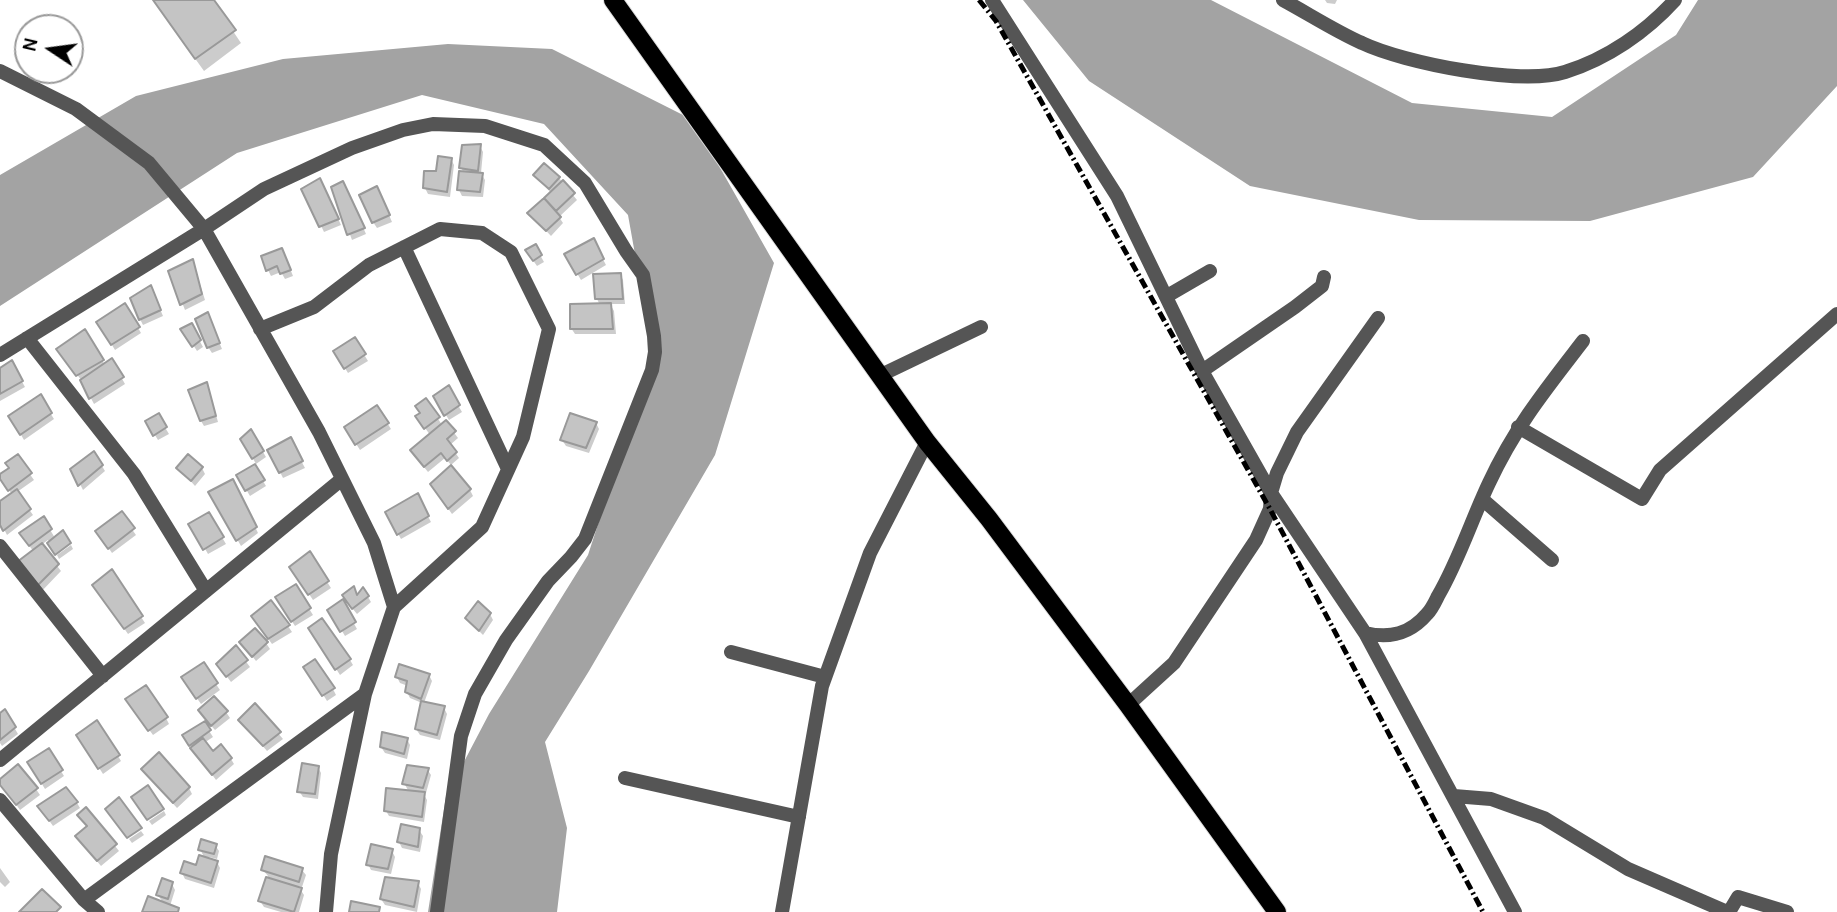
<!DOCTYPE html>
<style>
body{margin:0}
#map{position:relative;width:1837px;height:912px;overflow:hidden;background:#fff;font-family:Karla,sans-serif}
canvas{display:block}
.north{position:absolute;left:14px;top:14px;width:70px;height:70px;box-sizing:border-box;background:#fff;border:2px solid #999;border-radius:50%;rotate:283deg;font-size:19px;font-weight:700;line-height:28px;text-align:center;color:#000}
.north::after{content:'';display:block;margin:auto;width:24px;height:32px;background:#000;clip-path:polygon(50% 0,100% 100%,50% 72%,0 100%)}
</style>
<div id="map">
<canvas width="1837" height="912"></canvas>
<div class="north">N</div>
</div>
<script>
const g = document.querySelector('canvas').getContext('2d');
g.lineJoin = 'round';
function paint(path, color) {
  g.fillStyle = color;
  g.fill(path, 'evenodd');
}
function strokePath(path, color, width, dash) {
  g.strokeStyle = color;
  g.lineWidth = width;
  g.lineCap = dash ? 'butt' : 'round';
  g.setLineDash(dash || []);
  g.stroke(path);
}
paint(new Path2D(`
 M1023 0H1211L1412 103 1552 117 1676 35 1698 0H1837V86L1753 177 1590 221 1419 220 1250 186 1089 81Z
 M448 44 552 49 693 120 774 263 715 455 589 671 545 742 567 828 557 912H428L446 796 489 714 588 555 653 355 628 215 544 124 422 95 237 153 0 306V175L136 96 283 59Z`), '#a3a3a3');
paint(new Path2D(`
 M153 0H212L241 43 204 71Z
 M1325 0H1337L1335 4 1327 3Z
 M480 146 483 152 481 173 485 180 483 197 462 196 459 190 464 173 461 168Z
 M451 159 454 165 450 197 428 194 425 188Z
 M535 175 559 178 577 200 559 217 563 223 551 236 529 213 551 193Z
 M323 186 341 225 324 232 304 190Z
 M333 188 346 189 366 234 352 240Z
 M380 194 392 222 377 228 373 222Z
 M535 246 544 262 537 266 530 256Z
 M596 246 606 265 581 280 566 255Z
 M285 256 293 276 285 279 281 272 271 276 268 270Z
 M193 262 205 300 185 310 170 272Z
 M620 274 623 280 625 304H610L614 311 616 334H575L571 328 600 305 597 299Z
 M153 293 163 316 143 325 140 319Z
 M125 305 141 333 115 350 98 322Z
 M210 320 222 349 212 353 208 347Z
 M191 325 203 347 197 351 183 329Z
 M85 332 105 365 112 361 125 384 94 404 82 381 62 355Z
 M355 340 368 361 348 373 335 352Z
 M11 362 25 387 0 401V370Z
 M448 388 462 412 449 420 435 397Z
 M209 390 218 422 204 426 201 421Z
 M40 397 54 419 24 440 10 416Z
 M426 400 442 425 446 422 458 438 450 445 459 458 451 465 445 458 428 472 415 456 430 435 421 422Z
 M377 407 391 429 360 450 346 428Z
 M158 416 169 434 158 440 147 422Z
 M596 423 599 429 589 453 566 446 562 440Z
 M251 432 266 457 256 464 242 439Z
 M290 440 305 468 283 478 269 450Z
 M17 456 34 480 17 492 33 515 7 535 0 521V503L12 494 3 482Z
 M102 466 105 471 83 490 73 470Z
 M254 466 266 486 250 496 238 476Z
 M179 468H202L205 474 195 486Z
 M236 487 258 533 241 546 210 492Z
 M435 490H470L473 496 452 514Z
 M417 496 431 522 401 539 387 513Z
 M121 514 136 535 112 553 101 537Z
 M208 514 226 544 208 554 191 524Z
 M43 518 55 538V552L48 540 41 545 61 571 40 593 34 552 24 539Z
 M71 545 73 549 59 559 57 555Z
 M309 554 331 588 313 600 295 573Z
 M111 571 145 623 128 634 98 591Z
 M295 586 313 615 295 626 277 598Z
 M358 597H368L371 602 357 614 347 602Z
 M342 602 357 629 345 636 330 611Z
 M490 614 493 620 483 635 467 619Z
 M256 622 288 626 292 632 272 644Z
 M310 628 350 660 353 665 340 675Z
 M241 642 266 643 270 649 256 661Z
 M236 648 250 667 231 682 222 670Z
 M203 665 220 690 201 704 187 684Z
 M306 667 333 689 336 695 327 701Z
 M429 675 432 681 424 703 444 708 447 714 440 740 420 735 416 729 422 703 410 698 407 692 408 686 400 683 397 677Z
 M131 705 166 718 169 724 153 735Z
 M255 706 283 739 267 751 240 720Z
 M5 712 18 734 2 746 0 743V716Z
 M226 712 230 718 215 730 203 717Z
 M204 723 213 737 204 743 213 753 231 759 234 764 216 780 188 742Z
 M78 735 118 756 121 761 103 774Z
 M407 739 410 745 407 759 385 753 381 747Z
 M48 750 64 776 45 789 29 763Z
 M318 767 321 773 318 799 303 797 299 791Z
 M427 769 431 775 426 793H423L427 800 424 822 389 816 386 811 409 792 404 783Z
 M147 775 189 788 192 794 177 808Z
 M0 782 36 789 40 795 20 810Z
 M77 803 80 808 53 826 43 812Z
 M86 809 119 851 101 866 81 842 88 827Z
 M164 811 166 815 152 825 149 821Z
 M419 830 423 836 420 852 402 848 399 842Z
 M141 831 144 835 132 843 129 839Z
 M215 845 219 851 217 859 209 857 208 860 217 862 220 868 214 888 185 879 182 873 197 867 205 859 200 849Z
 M392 851 395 857 391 874 371 870 368 864Z
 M0 868 10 882 5 887 0 882Z
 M263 870H302L306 875 302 887 298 886 304 895 299 912H281L264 907 260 901 268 876Z
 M418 883 421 889 417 912 385 905 381 899Z
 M172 884 175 890 170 906 179 912H143L164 904 158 895Z`), '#0003');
const building = new Path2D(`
 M153 0H214L236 30 195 59Z
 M481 144 478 171 459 168 462 145Z
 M438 156 452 158 447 192 423 188 424 171H436Z
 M544 163 560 177 549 189 533 175Z
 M459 171 483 173 480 192 457 190Z
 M320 178 339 219 319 227 301 189Z
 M563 180 575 193 556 211 544 198Z
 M343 181 365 228 347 235 331 187Z
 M377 186 390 215 372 223 359 195Z
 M544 198 561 217 546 231 527 213Z
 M594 238 604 259 576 275 564 254Z
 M536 244 542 255 533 261 525 250Z
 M282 248 291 270 280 274 277 266 266 271 261 256Z
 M193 259 202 294 180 305 168 271Z
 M621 273 623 299H595L593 274Z
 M151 285 161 310 139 320 130 298Z
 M125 303 140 327 111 345 96 322Z
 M611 303 613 329H570V304Z
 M208 312 220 343 207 348 195 319Z
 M192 323 201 340 192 347 180 329Z
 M85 329 104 360 76 376 56 349Z
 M355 337 366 354 344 369 333 351Z
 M112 358 124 377 89 399 80 380Z
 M12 360 23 381 0 394V368Z
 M207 382 216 416 200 421 188 390Z
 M449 385 460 405 444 416 433 396Z
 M41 394 52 413 20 435 8 416Z
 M426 398 440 417 424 429 415 416 420 413 415 406Z
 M377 405 389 423 355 445 344 427Z
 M159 413 167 427 153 436 145 421Z
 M570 413 597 422 586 448 560 440Z
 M446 420 456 431 447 439 457 452 447 461 441 453 424 467 410 450Z
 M251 429 264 451 252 459 240 439Z
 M291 437 303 461 279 473 267 450Z
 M94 451 103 465 78 486 70 469Z
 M18 454 32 473 8 491 0 479V474L9 468 5 463Z
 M188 454 203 467 191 481 176 468Z
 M255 464 265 480 245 491 236 475Z
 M451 465 471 489 448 509 430 484Z
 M233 479 257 527 236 541 208 492Z
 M17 489 31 509 3 531 0 525V501Z
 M418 493 429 516 397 535 385 512Z
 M122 511 135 528 108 549 95 531Z
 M209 512 224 537 203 550 188 524Z
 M44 516 52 529 29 546 19 533Z
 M63 530 71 543 55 555 47 543Z
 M42 543 59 564 35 588 17 562Z
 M310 551 329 581 308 595 289 567Z
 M112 569 143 616 124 629 92 585Z
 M296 584 311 608 291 622 275 597Z
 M354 586 357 595 363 587 369 596 352 609 342 595Z
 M343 599 356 622 340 632 327 610Z
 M271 600 290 625 268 639 251 616Z
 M478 601 491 613 479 631 465 618Z
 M322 618 351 659 335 670 308 628Z
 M255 628 268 642 252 657 239 642Z
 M236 645 248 660 226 677 216 664Z
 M315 659 335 688 322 696 303 667Z
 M204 662 218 683 196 699 181 677Z
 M399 664 430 674 421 699 405 692 407 681 395 677Z
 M146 685 168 717 148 731 125 699Z
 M214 696 228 711 211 726 198 710Z
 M421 701 445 706 437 735 415 729Z
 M255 703 281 732 263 746 238 720Z
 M5 709 16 727 0 740V713Z
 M97 720 120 755 98 769 76 735Z
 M205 721 211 730 189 746 182 735Z
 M382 732 408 738 404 754 380 747Z
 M203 738 213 751 221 744 232 758 212 775 190 748Z
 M49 748 63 770 41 784 27 762Z
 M159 752 190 787 173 803 141 769Z
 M302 763 319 766 315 794 297 792Z
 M18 764 38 788 16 805 0 785V779Z
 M407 765 429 768 423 788 402 784Z
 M148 785 164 809 147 820 131 797Z
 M66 787 78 802 49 821 37 806Z
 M386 788 425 792 422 817 384 811Z
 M119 797 142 828 127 838 105 809Z
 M86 807 117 844 97 861 75 836 87 826 77 815Z
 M401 824 420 828 418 847 397 842Z
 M201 839 217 844 214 854 198 850Z
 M371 844 393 849 388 869 366 865Z
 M199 855 218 861 211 883 180 873 184 861 196 865Z
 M265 856 303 868 299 882 261 870Z
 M266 877 302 888 294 912 258 901Z
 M385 877 419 881 414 907 380 899Z
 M162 878 173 882 168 899 156 895Z
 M42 889 61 907 56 912H19Z
 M148 896 179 908 178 912H142Z
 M351 901 380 907 379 912H349Z`);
paint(building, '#c4c4c4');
strokePath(building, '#999', 2);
const primary = new Path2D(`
 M613 0 927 442 989 519 1128 705 1277 912`);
strokePath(primary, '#dbdbdb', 20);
strokePath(new Path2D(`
 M992 0 1117 196 1202 371 1271 493 1365 633 1515 912
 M1283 0C1309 14 1335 31 1362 43 1404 63 1521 86 1565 72 1607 59 1646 32 1675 0
 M0 71 76 109 149 163 204 229 319 432 374 543 394 607 365 694 331 854 326 912
 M404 247 508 469
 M1167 296 1210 271
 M260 329 314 307 369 265 440 229 482 233 511 252 549 329 523 437 482 527 394 607
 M27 338 134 474 206 591
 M0 355 204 229 264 189 352 148 403 130 433 124 485 126 544 145 585 183 626 251 643 275 654 336 655 352 652 370 585 539 571 557 548 581 506 640 475 694 461 736 437 912
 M1202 371 1295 307 1322 286 1324 277
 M881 375 981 327
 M1518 427 1642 499 1660 470 1837 314
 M1482 499 1552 560
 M0 546 103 676
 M1365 633C1390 639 1410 634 1427 614 1432 609 1435 602 1438 596 1459 560 1471 521 1489 483 1515 427 1546 389 1583 341
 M731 652 825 677
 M1128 705 1174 663 1256 540 1270 509 1271 493 1277 473 1297 432 1378 318
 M0 760 342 479
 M625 778 799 817
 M1454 796 1491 799 1544 818 1628 869 1727 912
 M0 800 84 900 98 912
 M84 900 365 694
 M782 912 822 686 870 553 927 442
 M1729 912 1738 897 1787 912`), '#555', 14);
strokePath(primary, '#000', 18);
strokePath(new Path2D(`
 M979 0 996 21 1270 509 1483 912`), '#000', 5, [10, 3.5, 2, 3.5]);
</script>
